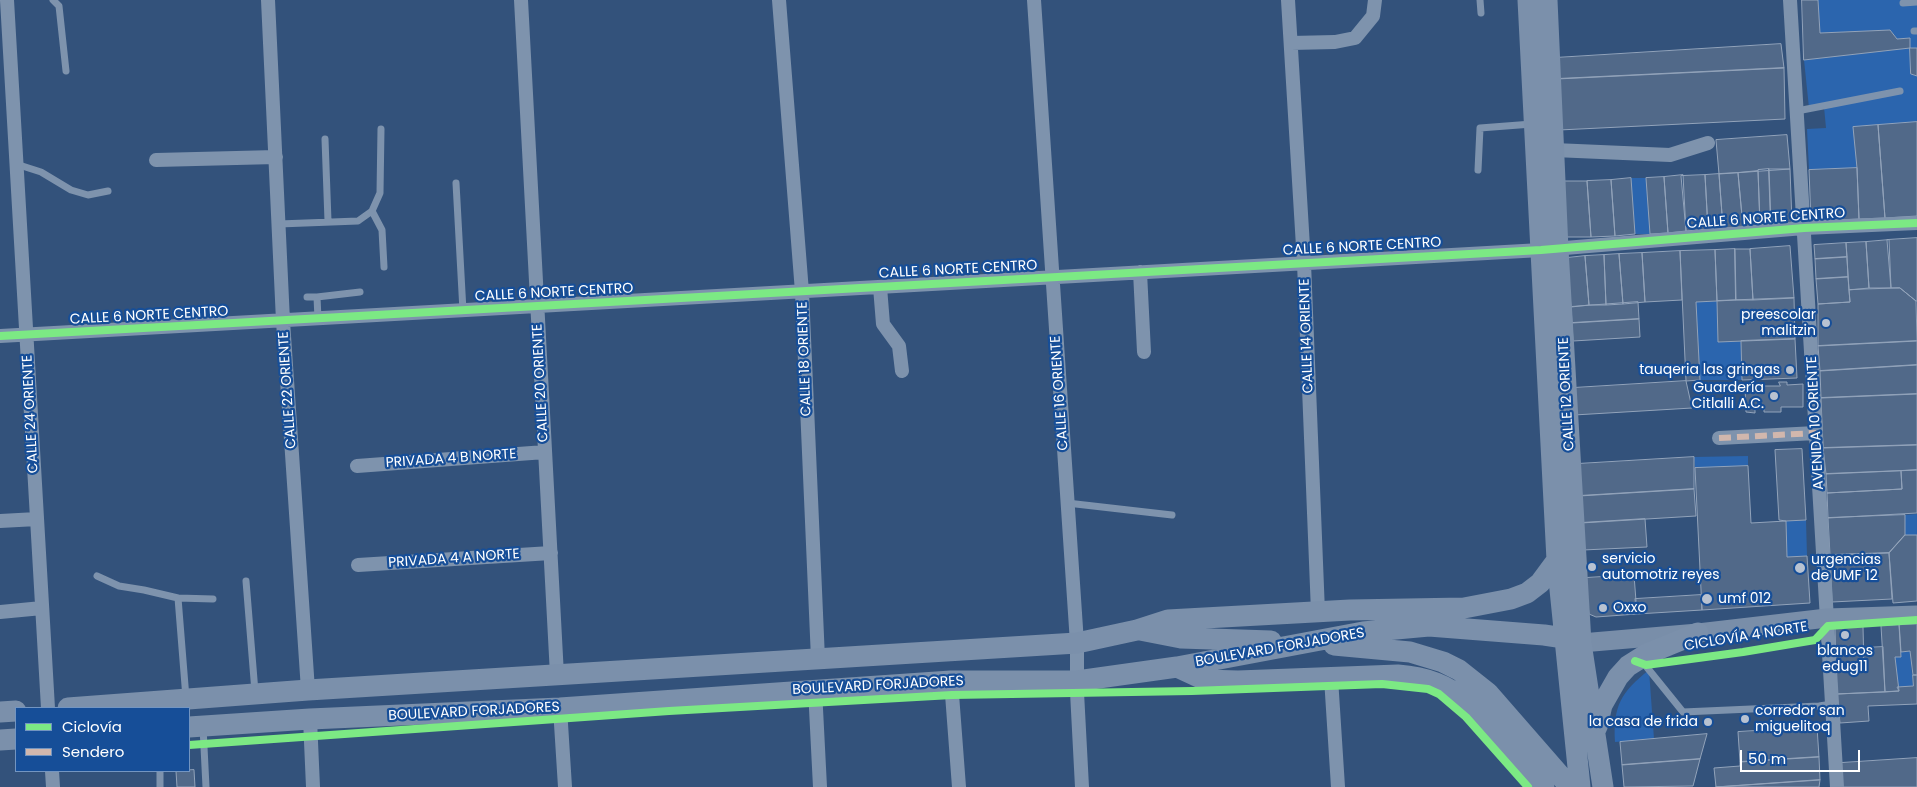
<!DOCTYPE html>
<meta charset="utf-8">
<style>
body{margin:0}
#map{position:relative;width:1917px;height:787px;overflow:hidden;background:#33527b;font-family:Poppins,sans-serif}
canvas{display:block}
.legend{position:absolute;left:15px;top:707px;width:175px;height:65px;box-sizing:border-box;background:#164e98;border:1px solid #7395c1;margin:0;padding:6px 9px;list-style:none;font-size:15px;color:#fff}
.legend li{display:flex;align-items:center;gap:10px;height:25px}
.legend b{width:25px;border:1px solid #7395c1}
.scale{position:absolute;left:1740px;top:750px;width:120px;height:22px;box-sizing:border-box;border:2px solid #fff;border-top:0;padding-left:6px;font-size:15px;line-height:18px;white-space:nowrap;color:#fff;-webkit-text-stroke:4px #164e98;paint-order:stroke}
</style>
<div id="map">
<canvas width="1917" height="787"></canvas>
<ul class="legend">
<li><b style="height:6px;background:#7ce984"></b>Ciclovía</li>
<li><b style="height:6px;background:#d1b7ad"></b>Sendero</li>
</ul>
<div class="scale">50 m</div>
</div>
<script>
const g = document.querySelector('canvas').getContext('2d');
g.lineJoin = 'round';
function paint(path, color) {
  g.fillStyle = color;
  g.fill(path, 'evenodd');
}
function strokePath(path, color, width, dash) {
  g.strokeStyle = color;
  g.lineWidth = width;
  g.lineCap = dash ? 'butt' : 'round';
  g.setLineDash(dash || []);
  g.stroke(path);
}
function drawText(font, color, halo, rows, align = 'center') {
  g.font = font + ' Poppins,sans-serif';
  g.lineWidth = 4.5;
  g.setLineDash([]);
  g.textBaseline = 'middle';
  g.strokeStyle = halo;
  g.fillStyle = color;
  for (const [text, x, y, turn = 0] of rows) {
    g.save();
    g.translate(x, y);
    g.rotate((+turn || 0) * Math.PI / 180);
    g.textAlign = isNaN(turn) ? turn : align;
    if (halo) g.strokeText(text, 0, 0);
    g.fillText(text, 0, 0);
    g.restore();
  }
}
paint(new Path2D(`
 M1818 0H1917V48L1910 49 1911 74 1917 76V122L1854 127 1857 168 1809 170 1807 129 1826 128 1824 107 1809 108 1804 60 1910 48V38L1897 39 1890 30 1820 33Z
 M1631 178H1646L1650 234H1635Z
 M1717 301 1719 342 1741 341 1742 380H1700L1696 302Z
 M1748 456V466L1695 468 1694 457Z
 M1917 514V535H1905V515Z
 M1806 520 1807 556 1787 557 1786 521Z
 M1910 651 1913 686 1897 687 1895 657H1901V652Z
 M1649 670 1654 739 1615 742C1613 706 1621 692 1649 670Z`), '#2b65ae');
const building = new Path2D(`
 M1802 0H1818L1820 33 1890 30 1897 39 1910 38V48L1804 60Z
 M1781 44 1784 68 1557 79 1554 58Z
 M1910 48H1917V76L1911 74Z
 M1784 68 1785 119 1559 130 1557 79Z
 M1917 122V216L1885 218 1878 125Z
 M1878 125 1885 218 1859 219 1857 168 1853 127Z
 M1787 135 1790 169 1719 174 1716 140Z
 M1857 168 1859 219 1811 221 1809 170Z
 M1769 169 1771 224 1760 225 1758 170Z
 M1769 169H1790L1792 223 1771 224Z
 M1758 171 1760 225 1743 227 1738 173Z
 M1738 173 1743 227 1723 228 1719 174Z
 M1719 174 1723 228 1708 229 1705 175Z
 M1683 175 1686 231 1668 233 1664 177Z
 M1705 175 1708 229 1686 231 1681 176Z
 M1664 177 1668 233 1650 234 1646 178Z
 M1631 178 1635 234 1615 236 1611 180Z
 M1611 180 1615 236 1591 237 1587 181Z
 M1562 181H1587L1591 237H1565Z
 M1917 238V301H1916L1900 288H1891L1887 240Z
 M1889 240 1891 288H1869L1866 242Z
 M1866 242 1869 288 1849 290 1846 243Z
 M1846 243 1847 257 1815 259 1814 245Z
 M1790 246 1794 298 1753 300 1750 249Z
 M1735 249 1736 300 1717 301 1715 250Z
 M1735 249H1750L1753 300H1736Z
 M1715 250 1717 301 1696 302 1700 380 1686 381 1680 251Z
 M1680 251 1682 300 1645 302 1642 253Z
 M1642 253 1645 302 1623 304 1619 254Z
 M1619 254 1623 304 1606 305 1604 255Z
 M1604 255 1606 305H1589L1585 256Z
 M1585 256 1589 305 1571 307 1567 258Z
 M1847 257 1848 277 1816 279 1815 259Z
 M1848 277 1850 302 1818 304 1816 279Z
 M1900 288 1916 301 1917 341 1818 346V304L1850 302 1849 290Z
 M1794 298 1795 339 1718 342 1717 301Z
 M1638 302 1639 319 1572 323 1571 307Z
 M1639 319 1640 337 1573 341 1572 323Z
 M1795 339 1797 378 1742 380 1741 341Z
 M1917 341V365L1820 371 1818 346Z
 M1917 365V394L1821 398 1820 371Z
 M1686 381 1692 408 1574 415 1573 388Z
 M1779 382H1787V385L1803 384V407H1781V412H1764V408H1755V413L1746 412 1745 386H1780Z
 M1917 394V445L1823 448 1821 398Z
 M1917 445V470L1826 474 1823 448Z
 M1802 449 1806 520 1786 521 1779 520 1775 450Z
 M1694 457V489L1579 496 1577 464Z
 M1748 466 1751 523 1786 521 1787 557 1807 556 1810 603 1702 610 1695 468Z
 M1917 470V513L1828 518 1827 493 1902 489 1901 471Z
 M1901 471 1902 489 1827 493 1826 474Z
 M1694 489 1696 516 1581 523 1579 496Z
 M1905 515V535L1889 553 1830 555 1828 518Z
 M1645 519 1647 547 1583 550 1581 523Z
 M1905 535H1917V601L1893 603 1889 553Z
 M1889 553 1892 599 1832 602 1830 555Z
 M1634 575 1637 614 1596 617 1589 614 1585 578Z
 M1701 595 1702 610 1637 614 1635 599Z
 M1917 621V675H1913L1910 651 1901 652 1899 622Z
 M1899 625 1901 657H1895L1899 691 1885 692 1881 626Z
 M1863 627 1864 667 1836 668 1835 628Z
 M1883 647 1885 692 1837 694 1836 668 1864 667 1863 648Z
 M1913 675H1917V704L1868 706 1869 721 1840 723 1837 694 1899 691 1897 687 1913 686Z
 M1817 727 1819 757 1740 762 1738 732Z
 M1707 734 1700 759 1622 765 1620 742Z
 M1819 757 1820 780 1716 787 1714 768 1740 766V762Z
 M1917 758V787H1842L1841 763Z
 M1700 759 1693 786 1624 787 1622 765Z
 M194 770 195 787H177L176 771Z
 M1820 780 1819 787H1716Z`);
paint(building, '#516989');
strokePath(building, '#92a3ba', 1);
strokePath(new Path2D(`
 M53 0 59 6 66 71
 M1480 0 1481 13
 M1903 3 1917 2
 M1914 31H1917
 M1797 111 1900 91
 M325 139 328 221
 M16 164 41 172 71 190 88 195 108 191
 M1478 170 1480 128 1532 124
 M456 183 463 311
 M372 211 382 230 384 267
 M279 224 358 221 372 211 380 193 381 129
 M307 297H317
 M318 319 317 297 360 292
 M1067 503 1172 515
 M97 576 119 586 144 590 178 598 186 698
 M246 581 255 692
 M178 598 213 599
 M1641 660 1683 712 1819 706 1832 704
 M203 727 206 787
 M160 771V787`), '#7e93ad', 7);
strokePath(new Path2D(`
 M7 0 48 708
 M268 0 283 321 308 690
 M521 0 557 675
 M779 0 802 292 818 659
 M1034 0 1077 643V692L1082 787
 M1288 0 1304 263 1318 612
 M1790 0 1837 787
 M1291 43 1335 42 1355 38 1373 16 1375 0
 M1554 150 1670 155 1708 143
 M156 160 276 157
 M1140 272 1144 352
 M880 287 883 324 899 346 902 371
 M0 336 1541 250 1804 228 1917 223
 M1719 438 1816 433
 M357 466 545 452
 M0 521 37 519
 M358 565 551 553
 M0 612 42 608
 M1331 678 1338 787
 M951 681 959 787
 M815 689 820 787
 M560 708 565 787
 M310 719 313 787
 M52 771 53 787`), '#7e93ad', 14);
strokePath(new Path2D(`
 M1581 643 1698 633 1827 618 1917 615`), '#798ea9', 19);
strokePath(new Path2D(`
 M1528 0 1557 560 1580 787
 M1547 0 1558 249 1581 643 1603 787
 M1140 630 1181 638 1271 641
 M1334 645 1410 652 1443 662 1459 670 1488 693 1570 787
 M1177 667 1205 680 1238 681 1398 675C1426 677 1448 685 1469 703L1544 787
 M68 708 308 690 1077 643 1137 630 1168 620 1350 610 1464 608 1511 599 1527 593 1540 583 1557 560
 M0 712 16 711
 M189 727 310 719 560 708 951 681H1077L1177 667 1363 632 1429 626 1544 635 1564 638 1581 643
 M1597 727 1602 705 1618 677 1628 666 1647 654 1698 633
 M0 740 16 739`), '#7b90ab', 21);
strokePath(new Path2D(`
 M1719 438 1816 433`), '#d1b7ad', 6, [12, 6]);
strokePath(new Path2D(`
 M0 336 1541 250 1804 228 1917 223
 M1635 661 1646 665 1743 652 1815 640 1828 626 1917 620
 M189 745 669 711 952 695 1192 691 1382 684 1428 689 1439 694 1466 717 1528 787`), '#7ce984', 8);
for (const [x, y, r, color] of [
 [1826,323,5,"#b8c2d1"],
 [1790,370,5,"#b8c2d1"],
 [1774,396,5,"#b8c2d1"],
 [1592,567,5,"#b8c2d1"],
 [1800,568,6,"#b8c2d1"],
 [1707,599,6,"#b8c2d1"],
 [1603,608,5,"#b8c2d1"],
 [1845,635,5,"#b8c2d1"],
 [1745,719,5,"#b8c2d1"],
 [1708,722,5,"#b8c2d1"]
]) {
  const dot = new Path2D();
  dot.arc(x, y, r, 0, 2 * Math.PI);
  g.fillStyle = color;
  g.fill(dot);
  strokePath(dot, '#164e98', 2);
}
drawText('14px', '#fff', '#164e98', [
 ["CALLE 6 NORTE CENTRO",1766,219,-4],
 ["CALLE 6 NORTE CENTRO",1362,247,-3],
 ["CALLE 6 NORTE CENTRO",958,270,-3],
 ["CALLE 6 NORTE CENTRO",554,293,-3],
 ["CALLE 6 NORTE CENTRO",149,316,-3],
 ["CALLE 14 ORIENTE",1307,336,-92],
 ["CALLE 18 ORIENTE",805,359,-92],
 ["CALLE 20 ORIENTE",541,383,-93],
 ["CALLE 22 ORIENTE",288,390,-94],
 ["CALLE 16 ORIENTE",1060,393,-94],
 ["CALLE 12 ORIENTE",1567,394,-93],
 ["CALLE 24 ORIENTE",31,414,-93],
 ["AVENIDA 10 ORIENTE",1816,423,-93],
 ["PRIVADA 4 B NORTE",451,459,-4],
 ["PRIVADA 4 A NORTE",454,559,-4],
 ["CICLOVÍA 4 NORTE",1746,637,-9],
 ["BOULEVARD FORJADORES",1280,648,-10],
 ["BOULEVARD FORJADORES",878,686,-3],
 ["BOULEVARD FORJADORES",474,712,-3]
]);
drawText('14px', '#fff', '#164e98', [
 ["preescolar",1816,315,"right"],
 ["malitzin",1816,331,"right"],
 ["tauqeria las gringas",1780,370,"right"],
 ["Guardería",1764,388,"right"],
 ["Citlalli A.C.",1764,404,"right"],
 ["servicio",1602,559],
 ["automotriz reyes",1602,575],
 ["urgencias",1811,560],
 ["de UMF 12",1811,576],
 ["umf 012",1718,599],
 ["Oxxo",1613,608],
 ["blancos",1845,651,"center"],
 ["edug11",1845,667,"center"],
 ["corredor san",1755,711],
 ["miguelitoq",1755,727],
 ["la casa de frida",1698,722,"right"]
], 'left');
</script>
